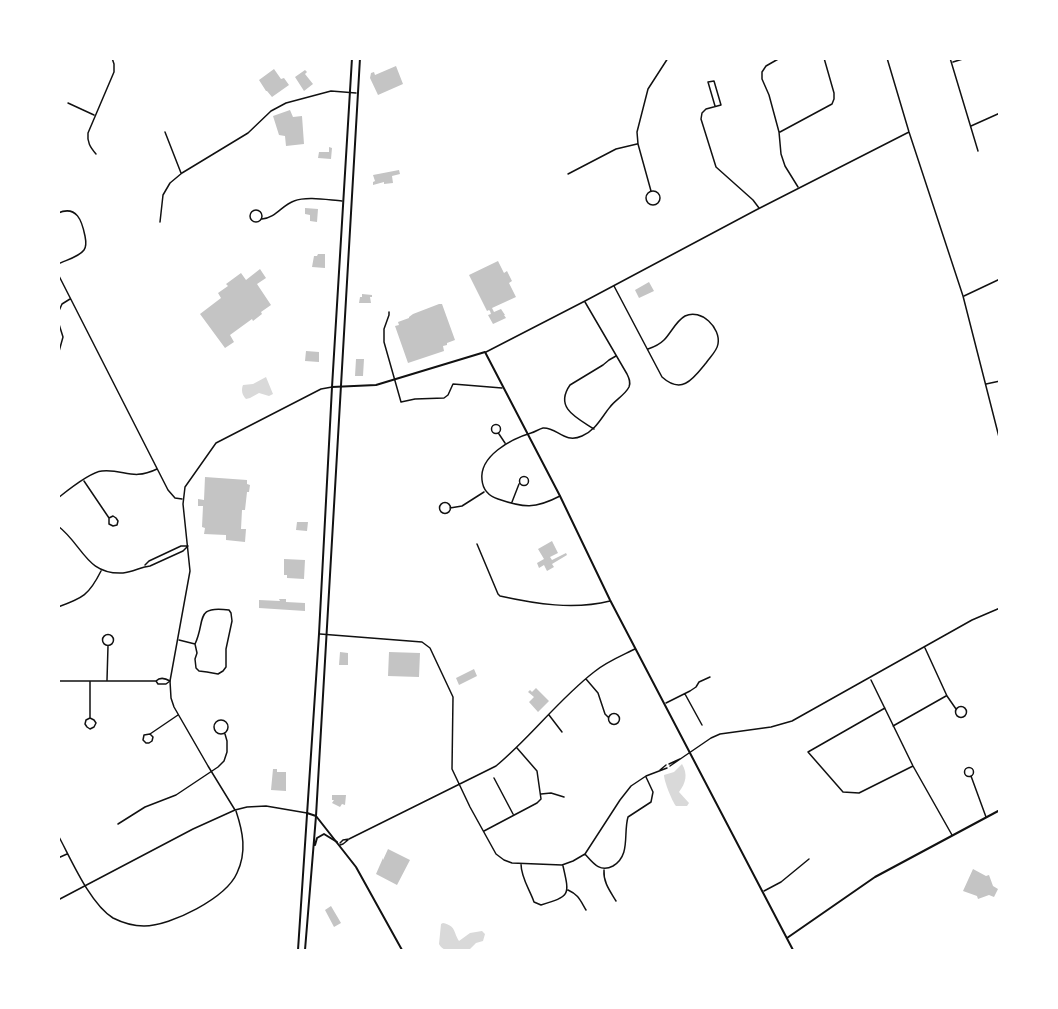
<!DOCTYPE html>
<style>
body{margin:0}
#map{position:relative;width:1058px;height:1009px;overflow:hidden;background:#fff;font-family:"Crimson Pro",serif}
canvas{display:block}
.frame{position:absolute;inset:0;border:60px solid #fff;pointer-events:none}
</style>
<div id="map">
<canvas width="1058" height="1009"></canvas>
<div class="frame"></div>
</div>
<script>
const g = document.querySelector('canvas').getContext('2d');
g.lineJoin = 'round';
function paint(path, color) {
  g.fillStyle = color;
  g.fill(path, 'evenodd');
}
function strokePath(path, color, width, dash) {
  g.strokeStyle = color;
  g.lineWidth = width;
  g.lineCap = dash ? 'butt' : 'round';
  g.setLineDash(dash || []);
  g.stroke(path);
}
paint(new Path2D(`
 M266 377 273 394 269 396 259 393 250 398 246 399C242 395 241 390 243 385L253 384Z
 M682 764C688 774 686 783 679 792L689 803 687 806H676C672 801 664 781 664 775L674 772Z
 M443 923C456 926 453 931 459 941L470 933 482 931 485 934 483 941 476 943 469 950C458 951 444 954 439 944L441 924Z`), '#d9d9d9');
paint(new Path2D(`
 M396 66 403 84 378 95 370 78 371 73 374 72 375 75Z
 M274 69 281 79 284 78 289 85 272 97 267 91H266L259 80Z
 M305 70 307 72 305 74 313 84 304 91 295 77Z
 M290 110 293 117 302 116 304 144 286 146 285 136 279 135 273 116Z
 M329 147 332 148 331 159 318 158 319 152H329Z
 M399 170 400 174 392 176 393 183 384 184V182L373 185V182L375 181 373 175Z
 M305 208 318 209 317 222 310 221V215L305 214Z
 M318 254H325V268L312 267 314 256H317Z
 M498 261 504 273 507 271 512 281 509 283 516 297 492 308 494 312 501 309 505 315H504L506 318 493 324 488 315 491 314 490 311 489 310 487 311 469 275Z
 M260 269 266 278 257 284 271 305 261 312 262 314 253 321 252 319 230 335 234 342 225 348 200 314 221 298 218 293 228 286 226 284 241 273 246 280Z
 M649 282 654 291 639 298 635 290Z
 M362 294 372 295V297H370L371 303H359L360 297H362Z
 M439 304H442L455 340 447 343V345L443 346 444 351 408 363 395 326 399 325 398 322 409 318V317L413 314Z
 M306 351 319 352V362L305 361Z
 M356 359H364L363 376H355Z
 M205 477 247 480V484L250 485 249 492H247L245 510H242L241 529H246L245 542 226 540V535L204 534 205 528 202 527 203 506H198V499L204 500Z
 M297 522H308L307 531 296 530Z
 M552 541 558 553 550 557 552 560 566 553 567 555 552 564 554 567 547 571 544 565 539 568 537 563 544 559 538 549Z
 M284 559 305 560 304 579 287 578V575H284Z
 M279 599H286V602L305 603V611L259 608V600L280 601Z
 M340 652 348 653V665H339Z
 M389 652 420 653 419 677 388 676Z
 M474 669 477 676 459 685 456 678Z
 M536 688 549 701 538 712 529 702 534 697 528 692 530 690 532 692Z
 M273 769H277V772H286V791L271 790Z
 M332 795H346L345 805 342 804 340 807 332 803 334 800H332Z
 M388 849 410 860 397 885 376 874 383 858V860Z
 M973 869 986 876 989 875 993 886 998 889 994 897 989 895 978 899 977 896 963 891Z
 M331 906 341 923 334 927 325 910Z`), '#c4c4c4');
strokePath(new Path2D(`
 M780 58 766 66 762 72V79L769 95 779 132 781 154 785 166 798 187
 M950 58 978 151
 M953 62 966 58
 M68 103 94 115
 M715 106 708 82 714 81 721 105 706 109 702 113 701 119 716 167 753 200 759 208
 M971 126 1000 113
 M165 132 181 173
 M780 132 832 104 834 99V93L824 58
 M96 154C90 147 87 142 88 133L114 72V64L112 58
 M568 174 616 149 637 144
 M651 191 638 144 637 132 648 89 668 58
 M646 198a7 7 0 1 1 14 0a7 7 0 1 1-14 0Z
 M250 216a6 6 0 1 1 12 0a6 6 0 1 1-12 0Z
 M58 213C77 205 82 221 85 236 86 241 87 246 84 250 79 257 66 260 58 264
 M262 219C276 218 282 205 294 201 307 196 328 200 342 201
 M160 222 163 195 170 183 182 173 248 133 271 111 286 103 331 91 356 93
 M58 274 168 490 175 498 182 499
 M614 286 662 377C682 395 693 379 706 363 710 357 717 351 718 344 721 328 701 308 685 316 676 321 671 333 664 340 659 345 654 347 648 349
 M964 296 1000 279
 M389 312V315L384 329V342L401 402 415 399 444 398 448 395 453 384 502 388
 M58 313 62 304 70 299
 M58 321 63 337 58 355
 M986 384 1000 381
 M491.5 429a4.5 4.5 0 1 1 9 0a4.5 4.5 0 1 1-9 0Z
 M594 429C577 418 554 408 570 385L603 365 609 360 616 356
 M499 434 505 443
 M519.5 481a4.5 4.5 0 1 1 9 0a4.5 4.5 0 1 1-9 0Z
 M84 481 109 518V524L113 526 117 525 118 521 116 518 113 516 109 518
 M560 496C535 509 524 508 498 499 489 496 483 491 482 480 479 456 511 439 531 433 535 432 539 429 543 428 557 427 564 444 582 436 596 430 601 418 610 407 615 400 625 395 629 387 631 382 629 378 627 374L585 302
 M58 498C68 490 90 472 102 471 125 469 132 481 157 469
 M512 502 519 484
 M439.5 508a5.5 5.5 0 1 1 11 0a5.5 5.5 0 1 1-11 0Z
 M450 508 462 506 484 492
 M58 526C83 545 86 575 123 573 133 572 141 567 150 566L183 551 187 547
 M477 544 498 594 500 596C536 604 574 610 610 601
 M145 565 149 561 181 546H188
 M58 607C83 598 89 595 101 571
 M320 634 422 642 430 648 453 697 452 769 470 807 496 854 504 860 512 863 562 865 573 861 585 854 620 800 631 786 646 776 667 768
 M102.5 640a5.5 5.5 0 1 1 11 0a5.5 5.5 0 1 1-11 0Z
 M179 640 195 644 197 653 195 659 196 668 199 671 207 672 218 674 223 671 226 667V649L232 621 231 613 229 610C194 605 206 621 195 644
 M925 648 947 696 956 709
 M586 679 598 693 605 714 608 717
 M107 680 108 646
 M871 680 913 766 952 835
 M58 681H156C160 677 165 678 170 681
 M156 681 158 684H166L170 681
 M90 682V718L86 720 85 724 87 727 90 729 94 727 96 723 94 720 90 718
 M685 694 702 725
 M666 703 690 691 696 687 699 682 710 677
 M955.5 712a5.5 5.5 0 1 1 11 0a5.5 5.5 0 1 1-11 0Z
 M885 708 808 752 843 792 859 793 913 766
 M608.5 719a5.5 5.5 0 1 1 11 0a5.5 5.5 0 1 1-11 0Z
 M549 715 562 732
 M214 727a7 7 0 1 1 14 0a7 7 0 1 1-14 0Z
 M893 726 946 696
 M150 734 153 737 152 741 149 743H146L143 740 144 735 150 734 178 715
 M669 764 680 759
 M670 766 711 738 720 734 771 727 792 721 972 620 1000 608
 M964.5 772a4.5 4.5 0 1 1 9 0a4.5 4.5 0 1 1-9 0Z
 M660 770 666 765
 M971 776 986 817
 M494 778 513 814
 M541 794 551 793 564 797
 M118 824 145 807 176 795 218 767 224 761 227 752V741L225 734
 M484 831 537 803 541 799 537 771 517 748
 M58 835C71 859 90 904 113 918 123 923 134 926 144 926 171 926 226 898 237 873 247 852 243 832 236 811
 M340 843 343 840 349 839 496 766C531 737 558 700 594 672 606 662 621 656 635 649
 M340 845 343 844 348 840
 M585 854C593 863 600 873 613 866 631 855 623 834 628 817L651 802 653 792 646 777
 M58 858 67 854
 M521 864C521 878 530 890 534 902L541 905C570 896 570 896 563 866
 M604 870C603 882 610 891 616 901
 M568 890C579 895 580 900 586 910
 M764 891 781 882 809 859`), '#111', 1.5);
strokePath(new Path2D(`
 M887 58 909 132 963 296 1000 441
 M486 352 585 301 756 210 909 132
 M235 810 208 766 174 707 171 698 170 681 190 571 183 504 185 487 216 443 321 389 332 387
 M58 900 193 829 235 810 247 807 266 806 307 813`), '#111', 1.5);
strokePath(new Path2D(`
 M332 387 376 385 485 352 560 496 610 600 793 950
 M307 813 316 816 356 867 402 950
 M787 938 875 877 1000 810`), '#111', 2);
strokePath(new Path2D(`
 M315 845 317 838 324 834 337 842
 M298 950 319 634 332 387 352 58
 M305 950 316 816 360 58`), '#111', 2);
</script>
